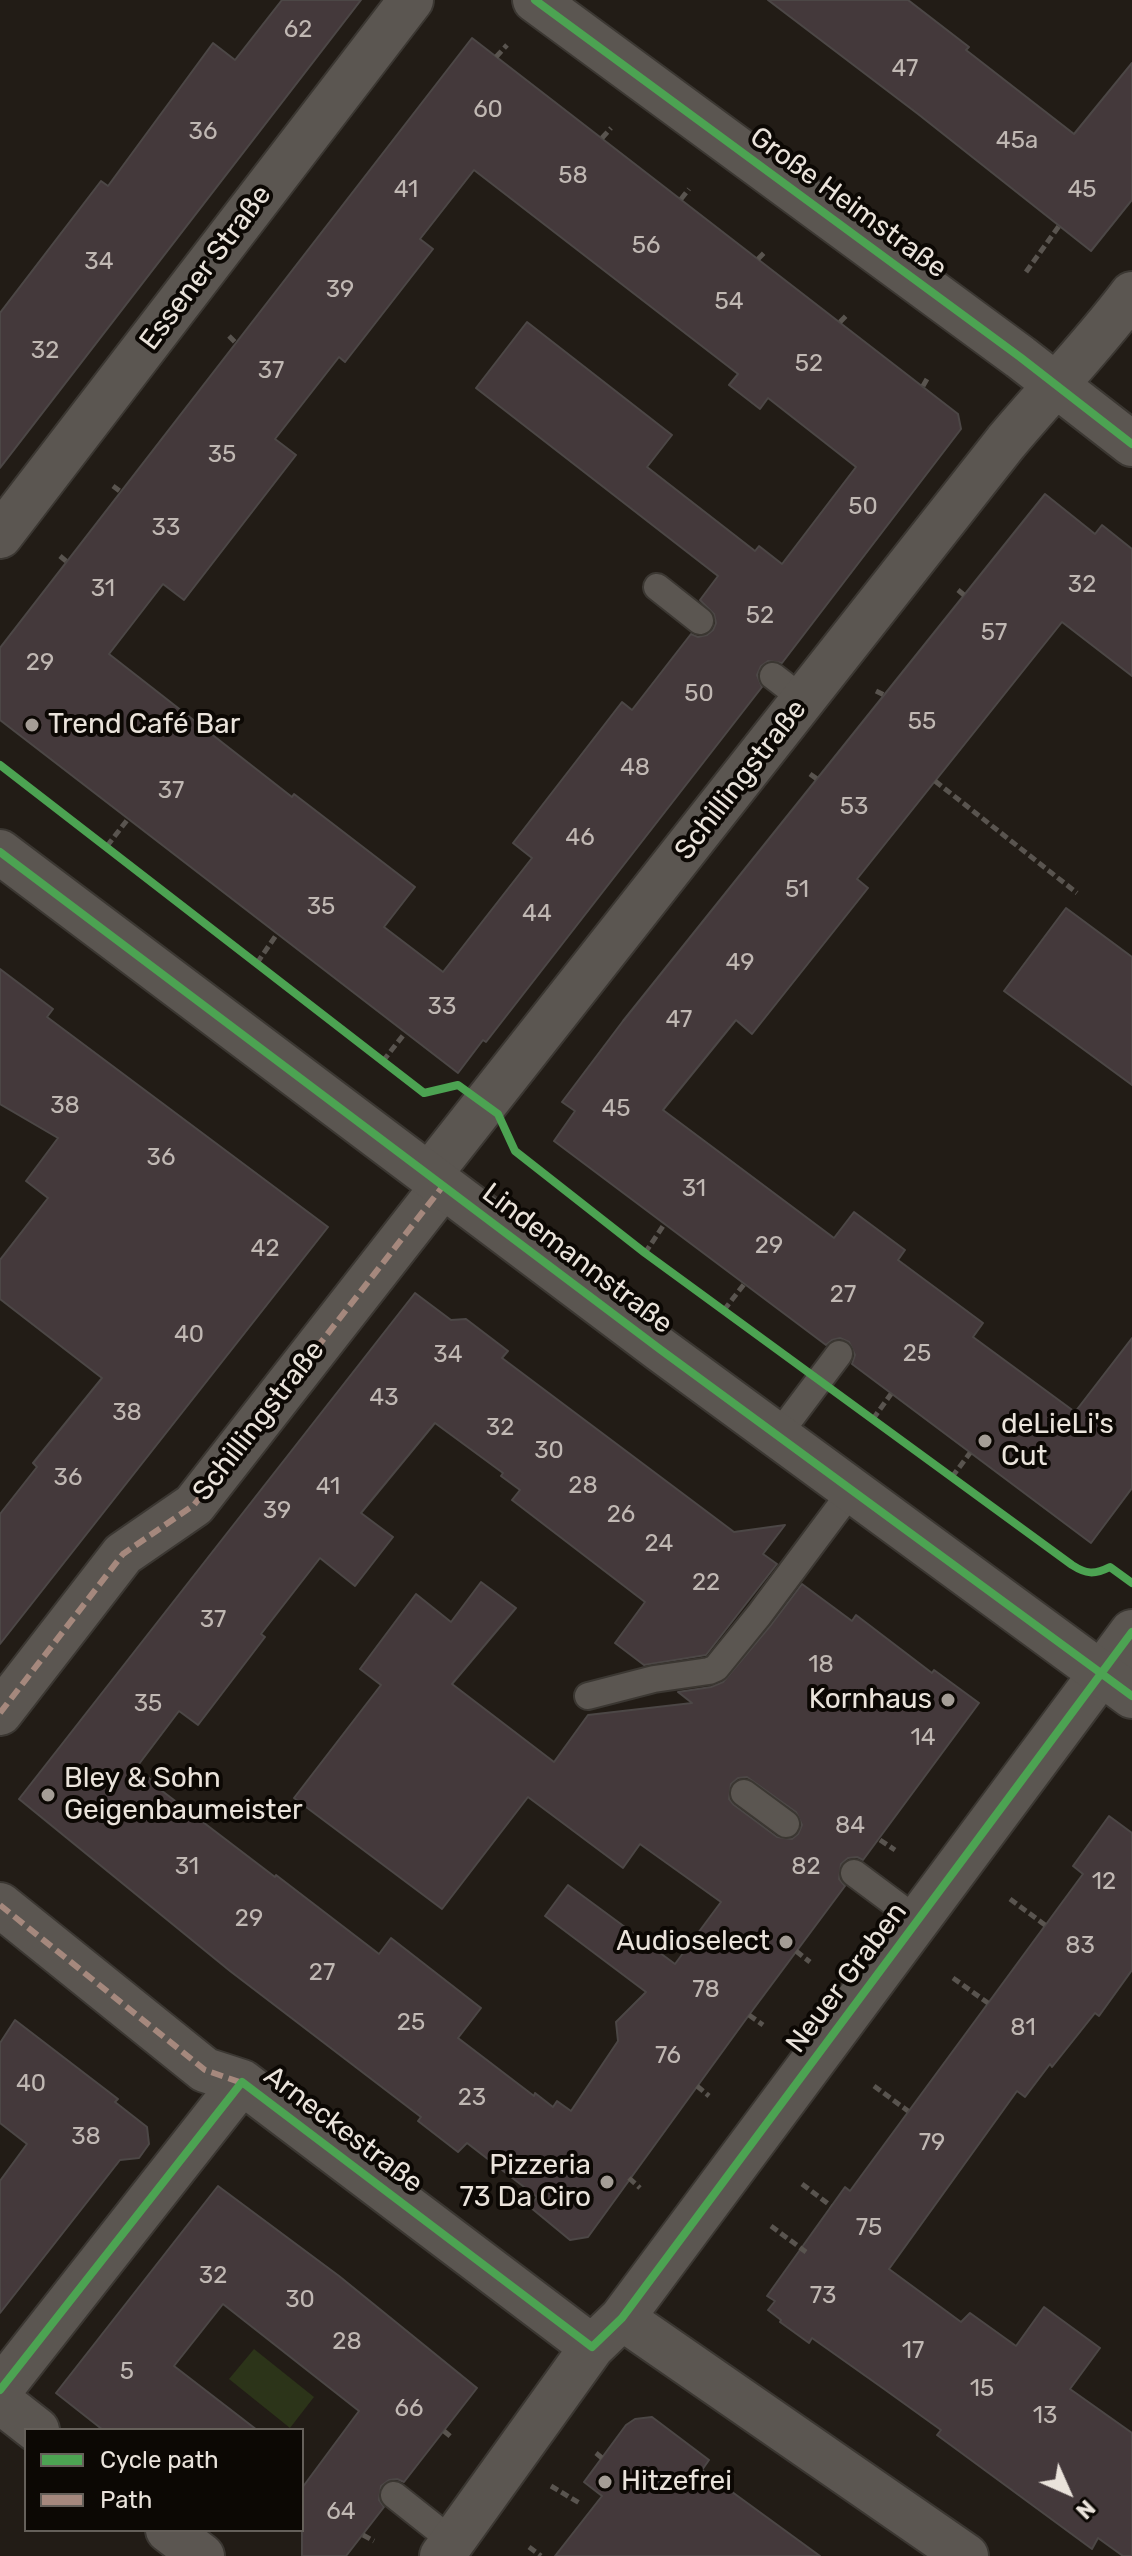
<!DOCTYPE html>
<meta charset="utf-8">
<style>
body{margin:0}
#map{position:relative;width:1132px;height:2556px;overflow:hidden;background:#221c16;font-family:Rubik,sans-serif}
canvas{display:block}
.legend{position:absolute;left:24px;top:2428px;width:280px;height:104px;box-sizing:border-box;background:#0c0804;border:2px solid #65605a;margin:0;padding:10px 14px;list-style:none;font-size:24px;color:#eae3db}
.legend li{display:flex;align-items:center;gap:16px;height:40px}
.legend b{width:40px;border:2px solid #65605a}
.north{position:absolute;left:1028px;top:2452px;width:80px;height:80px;-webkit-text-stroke:6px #0c0804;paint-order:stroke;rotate:135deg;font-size:22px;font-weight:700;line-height:32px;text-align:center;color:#eae3db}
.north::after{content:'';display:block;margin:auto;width:28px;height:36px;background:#eae3db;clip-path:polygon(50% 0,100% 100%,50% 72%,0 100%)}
</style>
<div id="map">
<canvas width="1132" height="2556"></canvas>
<ul class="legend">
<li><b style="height:10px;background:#4ca352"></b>Cycle path</li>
<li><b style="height:10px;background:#a5887d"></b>Path</li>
</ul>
<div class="north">N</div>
</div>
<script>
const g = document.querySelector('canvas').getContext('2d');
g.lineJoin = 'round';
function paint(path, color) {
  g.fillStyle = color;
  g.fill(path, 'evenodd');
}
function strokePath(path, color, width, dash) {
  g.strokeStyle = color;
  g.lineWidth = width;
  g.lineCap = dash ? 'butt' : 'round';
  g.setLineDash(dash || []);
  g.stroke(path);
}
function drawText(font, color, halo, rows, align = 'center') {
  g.font = font + ' Rubik,sans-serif';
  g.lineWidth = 8;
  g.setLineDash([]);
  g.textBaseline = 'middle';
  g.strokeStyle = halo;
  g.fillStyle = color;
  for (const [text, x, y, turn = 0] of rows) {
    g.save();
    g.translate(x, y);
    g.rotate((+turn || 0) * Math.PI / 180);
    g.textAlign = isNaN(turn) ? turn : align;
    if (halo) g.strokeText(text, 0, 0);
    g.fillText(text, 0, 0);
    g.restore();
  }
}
paint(new Path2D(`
 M254 2349 314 2397 290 2428 229 2379Z`), '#2c3419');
const building = new Path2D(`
 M282 0H361L0 468V313L101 181 108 186 213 43 235 60Z
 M768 0H908L969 47 966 50 1074 134 1132 63V200L1091 251 918 114Z
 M472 38 958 414 961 429 782 663 768 661 761 666 757 675 762 687 486 1042 483 1040 458 1073 0 720V648ZM474 170 738 374 729 385 760 409 768 398 856 467 782 564 759 546 755 551 647 467 672 435 527 322 476 388 718 576 700 600 714 614 716 623 713 630 707 635 698 637 691 634 632 710 622 702 513 843 532 858 443 972 384 927 415 887 294 794 292 797 109 654 163 584 184 600 296 455 275 439 339 357 345 362 433 249 420 239Z
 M1045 494 1095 534 1102 525 1132 549V676L1062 622 857 879 868 888 752 1034 736 1020 663 1110 834 1238 854 1212 905 1250 898 1260 983 1323 973 1337 1075 1412 1132 1338V1488L1091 1543 852 1364 855 1355 849 1342 840 1338 832 1340 826 1345 554 1141 575 1111 562 1102 623 1021Z
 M1066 908 1132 957V1085L1004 991Z
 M0 969 53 1009 47 1017 328 1227 0 1644V1514L37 1467 33 1463 102 1378 0 1299V1260L48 1198 26 1181 58 1138 0 1104Z
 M415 1293 451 1320 466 1319 508 1351 502 1358 734 1532 785 1525 763 1554 777 1564 706 1655 644 1665 615 1643 645 1602 512 1500 520 1490 501 1476 503 1473 435 1423 361 1513 393 1537 355 1586 320 1558 261 1634 265 1637 198 1725 179 1711 136 1768 154 1782 153 1784 275 1877 276 1875 379 1954 391 1938 481 2008 458 2038 534 2096 535 2093 553 2107 557 2101 571 2111 618 2041 616 2022 646 1992 545 1916 568 1885 675 1964 721 1902 640 1844 623 1868 528 1797 442 1909 294 1798 381 1685 360 1669 416 1594 451 1622 481 1582 516 1608 452 1684 554 1762 588 1715 692 1703 678 1692 711 1687 723 1682 771 1625 802 1584 852 1621 856 1615 932 1673 934 1670 979 1703 863 1860 857 1857 848 1858 841 1864 839 1879 845 1886 749 2015 588 2237 570 2240 530 2207 537 2197 467 2143 458 2152 418 2121 421 2117 230 1971 19 1799ZM747 1777 796 1812 802 1825 798 1834 792 1839 777 1837 734 1805 729 1799 731 1784 738 1778Z
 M1109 1816 1132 1833V1970L1099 2016 1095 2013 1052 2067 1050 2064 1025 2097 1017 2091 889 2269 961 2322 970 2313 1016 2346 1044 2307 1100 2348 1070 2389 1132 2433V2556H1123L1098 2538 1092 2549 937 2435 941 2430 884 2389 812 2338 809 2343 780 2322 781 2320 768 2310 775 2301 767 2296 845 2187 850 2191 1083 1874 1073 1866Z
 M15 2020 118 2099 115 2102 147 2127 149 2144 139 2158 120 2160 0 2313V2181L27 2144 0 2123V2043Z
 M218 2186 339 2276 477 2388 404 2482 397 2479 389 2480 381 2486 379 2500 384 2507 346 2556H302V2488L359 2411 223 2304 174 2366 257 2430H103L56 2393Z
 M652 2417 709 2460 702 2470 820 2556H555L602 2496 584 2482 626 2425 635 2419Z`);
paint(building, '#44393b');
strokePath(building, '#4c4746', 2);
const lane = new Path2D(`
 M657 587 700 621
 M773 676 804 700
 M778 1435 839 1354
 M588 1696 654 1679 709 1671 716 1668 759 1615 853 1489
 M744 1793 786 1824
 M854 1873 917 1920
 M394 2495 452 2541`);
const street = new Path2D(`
 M535 0 1020 357 1132 444
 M0 536 411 0
 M429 1175 1006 442C1048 392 1093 346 1132 294
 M0 1713 123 1554 194 1505 443 1186
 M0 1905 205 2070 242 2082 592 2347
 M622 2318 966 2556
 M0 2390 242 2082
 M0 2401 37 2430
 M168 2530 202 2556
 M442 2556 592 2347 622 2318 1132 1632`);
const secondary = new Path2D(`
 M0 852 661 1350 1132 1696`);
strokePath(lane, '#3b3732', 30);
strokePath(street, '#3b3732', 48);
strokePath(secondary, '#3b3732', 48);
strokePath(new Path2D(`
 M496 57 507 45
 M602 138 611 128
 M681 199 689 189
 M758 259 766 251
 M1026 272 1059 226
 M840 322 847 315
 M229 336 236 343
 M923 386 927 379
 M113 486 121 492
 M60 556 67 562
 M958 590 964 595
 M876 691 884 695
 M810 774 817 779
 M935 781 1077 893
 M107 846 128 819
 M257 963 277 934
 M383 1061 405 1033
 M645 1253 665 1223
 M724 1310 745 1283
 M873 1419 891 1394
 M952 1477 970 1453
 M880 1840 895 1850
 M1010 1899 1045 1925
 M796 1951 810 1962
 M953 1978 988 2003
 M749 2015 763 2025
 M697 2086 709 2096
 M874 2086 908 2111
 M629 2178 640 2188
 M802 2184 831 2206
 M771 2226 806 2252
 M444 2431 451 2437
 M596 2453 602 2458
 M551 2486 581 2504
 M363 2535 374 2541
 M529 2547 541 2556`), '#59544f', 5, [8, 4]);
strokePath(lane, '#5b5651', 26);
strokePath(street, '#5b5651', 44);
strokePath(secondary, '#5b5651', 44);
strokePath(new Path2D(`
 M0 1713 123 1554 194 1505 443 1186
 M0 1905 205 2070 245 2084`), '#a5887d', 6, [12, 6]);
strokePath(new Path2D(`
 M535 0 1020 357 1132 444
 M0 765 424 1093 458 1085 498 1114 515 1151 645 1253 1072 1565C1086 1574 1094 1575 1110 1567L1132 1583
 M0 852 661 1350 1132 1696
 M0 2390 242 2082 592 2347 622 2318 1132 1632`), '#4ca352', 8);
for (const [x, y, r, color] of [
 [32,725,8,"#a49d96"],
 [985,1441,8,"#a49d96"],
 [948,1700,8,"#a49d96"],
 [48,1795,8,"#a49d96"],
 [786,1942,8,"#a49d96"],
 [607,2182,8,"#a49d96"],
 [605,2482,8,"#a49d96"]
]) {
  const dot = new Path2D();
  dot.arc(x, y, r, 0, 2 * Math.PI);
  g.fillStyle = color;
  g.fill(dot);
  strokePath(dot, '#0c0804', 3);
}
drawText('24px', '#c0b8b3', null, [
 ["62",298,30],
 ["47",905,69],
 ["60",488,110],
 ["36",203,132],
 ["45a",1017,141],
 ["58",573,176],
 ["41",406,190],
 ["45",1082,190],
 ["56",646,246],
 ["34",99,262],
 ["39",340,290],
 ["54",729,302],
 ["32",45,351],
 ["52",809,364],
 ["37",271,371],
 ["35",222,455],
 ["50",863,507],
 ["33",166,528],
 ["32",1082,585],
 ["31",103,589],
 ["52",760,616],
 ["57",994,633],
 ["29",40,663],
 ["50",699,694],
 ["55",922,722],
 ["48",635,768],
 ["37",171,791],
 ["53",854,807],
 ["46",580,838],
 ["51",797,890],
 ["35",321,907],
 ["44",537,914],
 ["49",740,963],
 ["33",442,1007],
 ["47",679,1020],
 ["38",65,1106],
 ["45",616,1109],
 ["36",161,1158],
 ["31",694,1189],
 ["29",769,1246],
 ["42",265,1249],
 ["27",843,1295],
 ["40",189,1335],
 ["25",917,1354],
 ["34",448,1355],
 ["43",384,1398],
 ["38",127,1413],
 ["32",500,1428],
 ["30",549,1451],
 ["36",68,1478],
 ["28",583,1486],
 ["41",328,1487],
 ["39",277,1511],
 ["26",621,1515],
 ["24",659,1544],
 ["22",706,1583],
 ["37",213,1620],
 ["18",821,1665],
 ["35",148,1704],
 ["14",923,1738],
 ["84",850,1826],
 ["31",187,1867],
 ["82",806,1867],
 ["12",1104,1882],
 ["29",249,1919],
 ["83",1080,1946],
 ["27",322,1973],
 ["78",706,1990],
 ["25",411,2023],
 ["81",1023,2028],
 ["76",668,2056],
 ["40",31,2084],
 ["23",472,2098],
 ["38",86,2137],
 ["79",932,2143],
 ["75",869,2228],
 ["32",213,2276],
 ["73",823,2296],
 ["30",300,2300],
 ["28",347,2342],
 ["17",913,2351],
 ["5",127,2372],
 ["15",982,2389],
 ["66",409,2409],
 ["13",1045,2416],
 ["64",341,2512]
]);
drawText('28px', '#eae3db', '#0c0804', [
 ["Große Heimstraße",848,203,36],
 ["Essener Straße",206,268,-53],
 ["Schillingstraße",741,780,-52],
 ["Lindemannstraße",577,1259,37],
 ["Schillingstraße",259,1421,-52],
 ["Neuer Graben",847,1978,-53],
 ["Arneckestraße",343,2130,37]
]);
drawText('28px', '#eae3db', '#0c0804', [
 ["Trend Café Bar",48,725],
 ["deLieLi's",1001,1425],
 ["Cut",1001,1457],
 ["Kornhaus",932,1700,"right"],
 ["Bley & Sohn",64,1779],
 ["Geigenbaumeister",64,1811],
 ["Audioselect",770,1942,"right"],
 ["Pizzeria",591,2166,"right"],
 ["73 Da Ciro",591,2198,"right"],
 ["Hitzefrei",621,2482]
], 'left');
</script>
